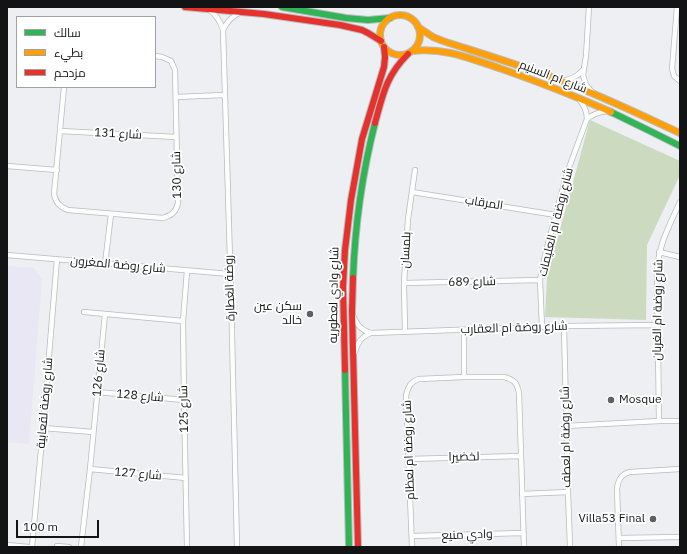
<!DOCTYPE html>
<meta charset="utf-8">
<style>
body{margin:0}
#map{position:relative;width:687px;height:554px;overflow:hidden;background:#edeff2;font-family:"IBM Plex Sans",Cairo,sans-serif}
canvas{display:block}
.frame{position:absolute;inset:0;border:8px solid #121314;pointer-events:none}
.legend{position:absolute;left:16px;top:16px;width:140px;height:72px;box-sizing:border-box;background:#fff;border:1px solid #a0a1a1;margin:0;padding:5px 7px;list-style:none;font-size:12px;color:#121314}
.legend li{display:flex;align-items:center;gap:8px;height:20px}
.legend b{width:20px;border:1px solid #a0a1a1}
.scale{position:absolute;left:16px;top:520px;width:83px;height:18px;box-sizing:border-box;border:2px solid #121314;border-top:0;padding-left:5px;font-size:12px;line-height:14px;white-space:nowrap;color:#121314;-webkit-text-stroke:3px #fff;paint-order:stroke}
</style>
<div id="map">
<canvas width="687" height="554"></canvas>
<div class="frame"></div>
<ul class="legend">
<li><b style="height:5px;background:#30b455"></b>سالك</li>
<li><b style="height:5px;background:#ff9f0a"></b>بطيء</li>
<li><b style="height:5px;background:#e5322d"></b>مزدحم</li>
</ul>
<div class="scale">100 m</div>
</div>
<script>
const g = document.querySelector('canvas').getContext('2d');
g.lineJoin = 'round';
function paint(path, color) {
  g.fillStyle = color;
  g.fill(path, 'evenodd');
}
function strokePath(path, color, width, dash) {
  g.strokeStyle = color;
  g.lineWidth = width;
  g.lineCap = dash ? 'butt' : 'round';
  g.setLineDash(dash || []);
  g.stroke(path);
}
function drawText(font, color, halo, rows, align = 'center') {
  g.font = font + ' "IBM Plex Sans",Cairo,sans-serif';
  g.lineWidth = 3.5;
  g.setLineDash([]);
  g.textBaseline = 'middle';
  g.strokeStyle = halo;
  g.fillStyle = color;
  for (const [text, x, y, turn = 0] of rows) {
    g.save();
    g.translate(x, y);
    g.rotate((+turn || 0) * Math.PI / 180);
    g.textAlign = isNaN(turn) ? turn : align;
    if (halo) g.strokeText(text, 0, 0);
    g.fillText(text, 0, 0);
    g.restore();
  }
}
paint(new Path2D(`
 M7 266 34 268 42 279 29 444 7 442Z`), '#eae7f4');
paint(new Path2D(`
 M590 120 680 161V175L647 245 646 320 545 317 547 277Z`), '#ccdac0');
const street = new Path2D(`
 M589 7 586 56 583 75 586 85 592 92
 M677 7 672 69 674 76 680 81
 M208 9C216 14 220 20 223 30L231 292 237 547
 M223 30C227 21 232 16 241 12
 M563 81C571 79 577 77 583 70
 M64 87 54 194C56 203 59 206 68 210L163 218C172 215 176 212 178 203L175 70 171 61 162 57 155 56
 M176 97 224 95
 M587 119C593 114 599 112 607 111
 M60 131 176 137
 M7 166 57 170
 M412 192 556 215
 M659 252 680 257
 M7 255 230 274
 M105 264 111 214
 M187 271 183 321 184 400 187 547
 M404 283 540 280
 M84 312 183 321
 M353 315C357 325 361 330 371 333L564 326 657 325
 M564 326 568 492 570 547
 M542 327 540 280 545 255 567 173 587 119C587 111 584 105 579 99
 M464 330V377
 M405 331 404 283 408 219 415 170
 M355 352C358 342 361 337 371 333
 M97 392 184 400
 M659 421 657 271C659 244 669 226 680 202
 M566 426 659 421H680
 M43 428 93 432
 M408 459 521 456
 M90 469 186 478
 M522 494 568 492
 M412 536 523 533
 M619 538 680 537
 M7 545 29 547
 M57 546 69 547
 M32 547 43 428 57 259
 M81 547 90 469 105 314
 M412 547 406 396C408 387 410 382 419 379L464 377H504C515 380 517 383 519 393L524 547
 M619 547 617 489C618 480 621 474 630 472L680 469`);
const fast = new Path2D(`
 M282 7 346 18 368 20 390 18
 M611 112 652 132 680 146
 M353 278C355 225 362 174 375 123
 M345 370 349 547`);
const slow = new Path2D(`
 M380 35a20 20 0 1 1 40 0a20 20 0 1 1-40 0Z
 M418 27 433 37 443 41C483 54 523 66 562 81 602 96 641 115 680 133
 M412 51C445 47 471 59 502 69 539 82 575 96 611 112`);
const jam = new Path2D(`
 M185 7 264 14 340 25 362 30 368 33 381 41
 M375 123C383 94 386 76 408 54
 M353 278 352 311 358 547
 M345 370 343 287 345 250 351 200 362 139 384 67 385 57 384 47`);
strokePath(street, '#b9bbbd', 6);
strokePath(fast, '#b9bbbd', 8);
strokePath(slow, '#b9bbbd', 8);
strokePath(jam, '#b9bbbd', 8);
strokePath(street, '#fcfdfd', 4.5);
strokePath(fast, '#30b455', 6);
strokePath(slow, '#ff9f0a', 6);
strokePath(jam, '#e5322d', 6);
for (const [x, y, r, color] of [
 [310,314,4,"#5f6062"],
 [611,400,4,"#5f6062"],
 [653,519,4,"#5f6062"]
]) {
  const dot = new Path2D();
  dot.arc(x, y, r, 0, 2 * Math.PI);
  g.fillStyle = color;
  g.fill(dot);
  strokePath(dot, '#fff', 1.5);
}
drawText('12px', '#121314', '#fff', [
 ["شارع ام السنيم",553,77,21],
 ["شارع 131",118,134,3],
 ["شارع 130",177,175,-91],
 ["المرقاب",484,203,9],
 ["شارع روضة ام العليمات",556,222,-76],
 ["بلمسان",406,250,-87],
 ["شارع روضة المغرون",118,265,5],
 ["شارع 689",472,282,-1],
 ["روضة الغطارة",230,288,-92],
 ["شارع وادي لعطوريه",334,295,-89],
 ["شارع روضة ام الغربان",658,310,-89],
 ["شارع روضة ام العقارب",514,328,-2],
 ["شارع 126",99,373,-85],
 ["شارع 128",140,396,5],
 ["شارع روضة لقعابية",45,403,-85],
 ["شارع 125",184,409,-91],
 ["شارع روضة ام لعطف",566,437,-91],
 ["شارع روضة ام لعظام",409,450,-92],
 ["لخضيرا",464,457,-1],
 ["شارع 127",138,474,5],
 ["وادي منيع",467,535,-2]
]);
drawText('12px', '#121314', '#fff', [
 ["سكن عين",302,307],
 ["خالد",302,321],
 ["Mosque",619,400,"left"],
 ["Villa53 Final",645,519]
], 'right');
</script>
